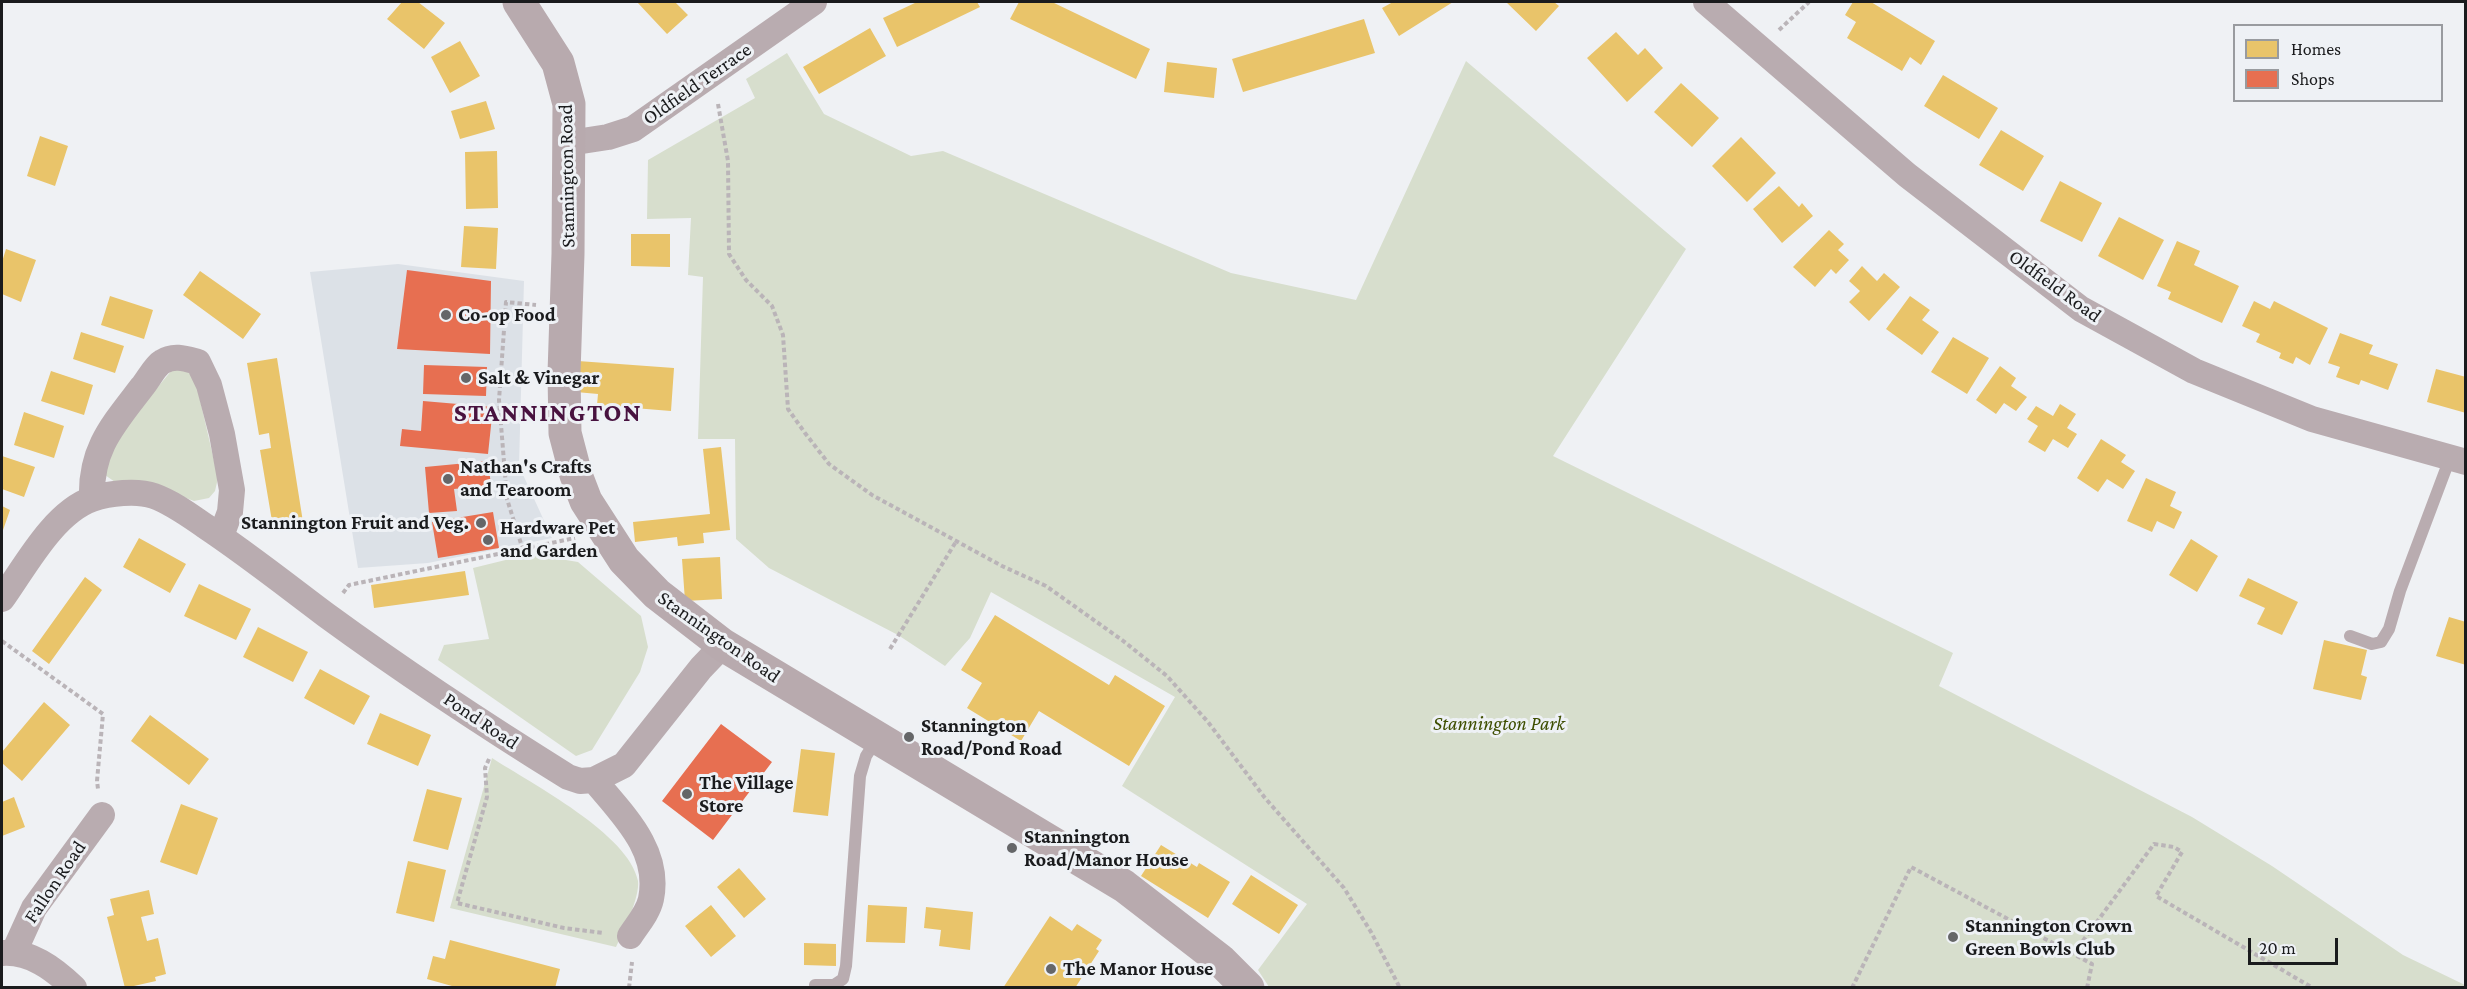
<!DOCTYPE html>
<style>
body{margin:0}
#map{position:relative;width:2467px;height:989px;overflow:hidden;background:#eff1f4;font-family:"Crimson Pro",serif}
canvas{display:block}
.frame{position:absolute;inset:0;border:3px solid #1a1b1d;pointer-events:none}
.legend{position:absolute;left:2233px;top:24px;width:210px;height:78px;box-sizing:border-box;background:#eef1f5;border:2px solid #999b9f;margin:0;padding:8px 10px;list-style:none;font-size:18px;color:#1a1b1d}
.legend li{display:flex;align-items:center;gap:12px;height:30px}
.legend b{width:30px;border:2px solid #999b9f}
.scale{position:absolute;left:2248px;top:938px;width:90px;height:27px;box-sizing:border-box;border:3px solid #1a1b1d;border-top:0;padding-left:8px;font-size:18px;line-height:21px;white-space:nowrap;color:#1a1b1d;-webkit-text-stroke:4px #eef1f5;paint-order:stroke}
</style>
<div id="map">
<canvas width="2467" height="989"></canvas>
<div class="frame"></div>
<ul class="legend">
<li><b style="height:16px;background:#e9c46a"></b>Homes</li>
<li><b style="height:16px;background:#e76f51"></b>Shops</li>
</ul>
<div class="scale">20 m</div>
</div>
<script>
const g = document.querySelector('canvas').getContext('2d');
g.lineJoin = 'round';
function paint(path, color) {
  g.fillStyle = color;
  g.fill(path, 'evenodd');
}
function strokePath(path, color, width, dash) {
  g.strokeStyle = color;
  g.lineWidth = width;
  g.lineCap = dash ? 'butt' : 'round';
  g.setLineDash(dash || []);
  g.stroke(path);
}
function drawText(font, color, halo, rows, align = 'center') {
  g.font = font + ' "Crimson Pro",serif';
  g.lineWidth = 6;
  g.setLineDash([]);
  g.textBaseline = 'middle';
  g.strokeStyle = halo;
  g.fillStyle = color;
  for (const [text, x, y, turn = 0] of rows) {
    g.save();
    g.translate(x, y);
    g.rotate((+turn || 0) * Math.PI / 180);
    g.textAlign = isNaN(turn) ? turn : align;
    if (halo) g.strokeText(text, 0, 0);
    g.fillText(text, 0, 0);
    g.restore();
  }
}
paint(new Path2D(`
 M398 264 524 281 519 466 552 538 428 563 358 568 310 272Z`), '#dce1e7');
paint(new Path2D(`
 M787 53 824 114 911 156 943 151 1231 273 1356 300 1466 61 1686 249 1553 456 1953 653 1939 686 2192 817 2272 866 2403 955 2465 985V987H1269L1258 970 1307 904 1122 786 1175 697 991 592 970 638 945 666 898 635 769 568 736 539 735 439H698L703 277 688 275 691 218 647 219 648 160 755 98 746 79Z
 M184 368 195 378 218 478 215 491 209 498 194 501 165 490 115 482 105 475 111 443 172 370Z
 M530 554 578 562 641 616 648 647 640 672 592 750 576 756 438 660 444 645 489 639 473 568Z
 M492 758C532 784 629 834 638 881 640 897 623 932 616 947L450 908Z`), '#d7decd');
paint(new Path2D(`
 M402 2H418L445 23 424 49 387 19Z
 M637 2H675L688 15 667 34Z
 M917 2H977L980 7 897 47 883 18Z
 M1019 2H1052L1150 49 1136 79 1010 19Z
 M1393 2H1453L1399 36 1382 8Z
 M1506 2H1554L1559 6 1536 31Z
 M1853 2H1871L1935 41 1921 65 1910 57 1902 71 1847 38 1856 22 1845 15Z
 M1364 19 1375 53 1243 92 1232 59Z
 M870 28 886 56 819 94 803 67Z
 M1616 32 1638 55 1645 48 1663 68 1627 102 1587 58Z
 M460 41 480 76 450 93 431 57Z
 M1167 62 1217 68 1214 98 1164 92Z
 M1943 75 1998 108 1979 139 1924 106Z
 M1681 83 1719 118 1692 147 1654 112Z
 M486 101 495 129 460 139 451 111Z
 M2001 130 2044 156 2023 191 1979 165Z
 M40 136 68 146 55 186 27 176Z
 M1741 137 1776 173 1747 202 1712 166Z
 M497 151 498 208 466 209 465 152Z
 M2060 181 2102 203 2082 242 2040 221Z
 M1779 186 1799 207 1802 203 1813 216 1782 243 1753 209Z
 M2119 217 2164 240 2143 280 2098 256Z
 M464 226 498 228 496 269 461 267Z
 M1829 230 1844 244 1838 250 1849 260 1836 274 1831 269 1815 287 1793 267Z
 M631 234H670V267L631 266Z
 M2177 241 2200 251 2194 265 2239 286 2222 323 2168 299 2171 292 2157 286Z
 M6 249 36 260 21 302 2 294V262Z
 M1862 266 1877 281 1884 273 1900 287 1869 321 1849 302 1860 291 1849 281Z
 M200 271 261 314 243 339 183 295Z
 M110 296 153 310 144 339 101 325Z
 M1910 296 1930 310 1922 320 1939 332 1922 355 1886 329Z
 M2254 301 2270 309 2274 301 2328 328 2310 365 2296 357 2293 364 2279 358 2281 353 2256 342 2260 334 2242 326Z
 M81 332 124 346 115 373 73 359Z
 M2340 333 2373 345 2369 354 2398 364 2388 390 2361 380 2359 385 2336 377 2340 367 2328 363Z
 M1953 337 1989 358 1967 394 1931 372Z
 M277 358 303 522 273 527 260 450 271 448 269 433 259 435 247 363Z
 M578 361 674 368 671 411 597 405 598 394 576 392Z
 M2000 366 2016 378 2011 386 2027 397 2016 411 2004 403 1996 414 1976 400Z
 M2436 369 2466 377V413L2427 402Z
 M51 371 93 385 84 415 41 401Z
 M2060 404 2076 414 2067 428 2077 434 2068 448 2053 439 2045 452 2028 442 2038 426 2027 419 2036 406 2053 416Z
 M24 412 64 426 54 458 14 445Z
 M2101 439 2126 455 2121 462 2135 471 2123 489 2107 479 2098 492 2077 478Z
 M721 447 730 530 703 533 704 543 678 546 677 537 635 542 633 522 710 514 703 449Z
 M2 456 35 467 24 497 2 489Z
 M2146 478 2176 492 2170 506 2182 512 2174 529 2157 521 2152 532 2127 521Z
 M2 506 10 510 2 533Z
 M139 538 186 564 170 593 123 567Z
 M2191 539 2218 556 2197 592 2169 575Z
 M720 557 722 599 685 601 682 559Z
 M465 571 469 595 374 608 371 585Z
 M85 577 102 590 49 664 32 651Z
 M2248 578 2298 602 2282 635 2257 624 2265 608 2239 596Z
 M199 584 251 609 236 640 184 616Z
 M995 615 1109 685 1115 675 1165 706 1129 766 1039 711 1021 741 967 708 982 683 961 670Z
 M2449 617 2466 622V665L2436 656Z
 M258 627 308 652 293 682 243 657Z
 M2324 640 2367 650 2361 675 2367 677 2361 700 2313 689Z
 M320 669 370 696 354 725 304 698Z
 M44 702 70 725 22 781 2 763V752Z
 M380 713 431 735 418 766 367 744Z
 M150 715 209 759 189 785 131 741Z
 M801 749 835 753 828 816 793 812Z
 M427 789 462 798 448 850 413 841Z
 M14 797 25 827 2 836V802Z
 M181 804 218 818 197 875 160 862Z
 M1161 845 1197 867 1199 863 1230 882 1208 918 1141 876Z
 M408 861 446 870 434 922 396 913Z
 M739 868 766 899 744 918 717 887Z
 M1251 875 1298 905 1279 934 1232 904Z
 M149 890 154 914 141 917 147 941 158 938 166 974 155 977 156 981 125 988 107 917 114 915 110 899Z
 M711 905 736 936 711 957 685 926Z
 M868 905 907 907 905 943 866 942Z
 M926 907 973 912 970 950 939 946 941 930 924 928Z
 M1050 916 1072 931 1077 924 1102 940 1096 949 1099 951 1075 988H1003Z
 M450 940 560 969 555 988H459L427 979 433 956 445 959Z
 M804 943 836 944V966L804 965Z`), '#e9c46a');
paint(new Path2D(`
 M407 270 491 281 490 354 397 349Z
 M424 365 487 367 486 396 423 394Z
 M423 401 493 407 488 454 400 446 402 429 421 431Z
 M488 461 491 485 454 489 457 511 429 513 425 467Z
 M493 512 499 548 438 558 432 522Z
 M721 724 772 762 713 840 662 801Z`), '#e76f51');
strokePath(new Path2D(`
 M1779 30 1809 2
 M718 104 728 161 729 254 746 280 772 306 783 335 788 409 805 433 829 464 872 495 1002 566 1046 586 1122 640 1167 676 1208 722 1265 798 1344 888 1371 932 1400 988
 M523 550 507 499 499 400 506 302 536 305
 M343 593 349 585 575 538
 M2 641 103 714 97 781 98 789
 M890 649 957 540
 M489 759 485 768 487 797 457 903 564 928 603 933
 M2074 953 2154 844 2174 847 2182 852 2156 896 2313 988
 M629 988 632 962
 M1852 988 1911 867 2092 964 2087 988`), '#bab4b8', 4, [4.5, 3]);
strokePath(new Path2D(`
 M2350 636 2372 644 2381 642 2389 629 2400 591 2450 458
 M815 985H834L843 979 846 966 860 776 866 756 877 739`), '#b9acb0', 12);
strokePath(new Path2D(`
 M1706 2 1907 175 2081 309 2194 371 2312 419 2466 462
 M569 143 608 137 633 129 814 2
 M92 499C90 449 113 425 142 387 148 380 155 366 162 362 174 354 187 359 198 362L209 385 222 434 232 490 230 512 221 536
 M2 599C25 567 53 513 92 499 109 493 137 490 154 496 173 503 189 515 205 526 247 554 286 585 326 615 404 672 486 726 568 777L580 781 594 780 624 765 701 668 723 645
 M594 780C622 814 661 850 651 899 648 913 637 925 630 936
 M14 952 34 908 102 815
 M2 953C30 951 53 968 74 988`), '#b9acb0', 26);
strokePath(new Path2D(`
 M519 2 558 63 569 104 568 254 564 373 565 433 576 475 586 501 624 560 657 594 723 645 1124 886 1220 960 1248 988`), '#b8aaae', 33);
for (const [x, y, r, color] of [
 [446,315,6,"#656668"],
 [466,378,6,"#656668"],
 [448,479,6,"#656668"],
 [481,523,6,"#656668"],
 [488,540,6,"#656668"],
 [909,737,6,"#656668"],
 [687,794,6,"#656668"],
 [1012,848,6,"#656668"],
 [1953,937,6,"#656668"],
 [1051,969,6,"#656668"]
]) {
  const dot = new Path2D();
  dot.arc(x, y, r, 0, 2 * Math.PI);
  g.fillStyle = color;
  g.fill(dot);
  strokePath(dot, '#eef1f5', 2);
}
drawText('20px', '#1a1b1d', '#eef1f5', [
 ["Oldfield Terrace",697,84,-35],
 ["Stannington Road",567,176,-91],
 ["Oldfield Road",2055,286,36],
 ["Stannington Road",719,637,35],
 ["Pond Road",481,721,34],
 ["Fallon Road",55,882,-56]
]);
drawText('bold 20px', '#1a1b1d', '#eef1f5', [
 ["Co-op Food",458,315],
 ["Salt & Vinegar",478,378],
 ["Nathan's Crafts",460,467],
 ["and Tearoom",460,490],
 ["Stannington Fruit and Veg.",469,523,"right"],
 ["Hardware Pet",500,528],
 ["and Garden",500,551],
 ["Stannington",921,726],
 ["Road/Pond Road",921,749],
 ["The Village",699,783],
 ["Store",699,806],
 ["Stannington",1024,837],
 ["Road/Manor House",1024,860],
 ["Stannington Crown",1965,926],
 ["Green Bowls Club",1965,949],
 ["The Manor House",1063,969]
], 'left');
drawText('italic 20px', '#3e4e01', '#eef1f5', [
 ["Stannington Park",1499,724]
]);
g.letterSpacing = '1.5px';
drawText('bold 26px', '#48123f', '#eef1f5', [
 ["STANNINGTON",548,413]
]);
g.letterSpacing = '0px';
</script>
